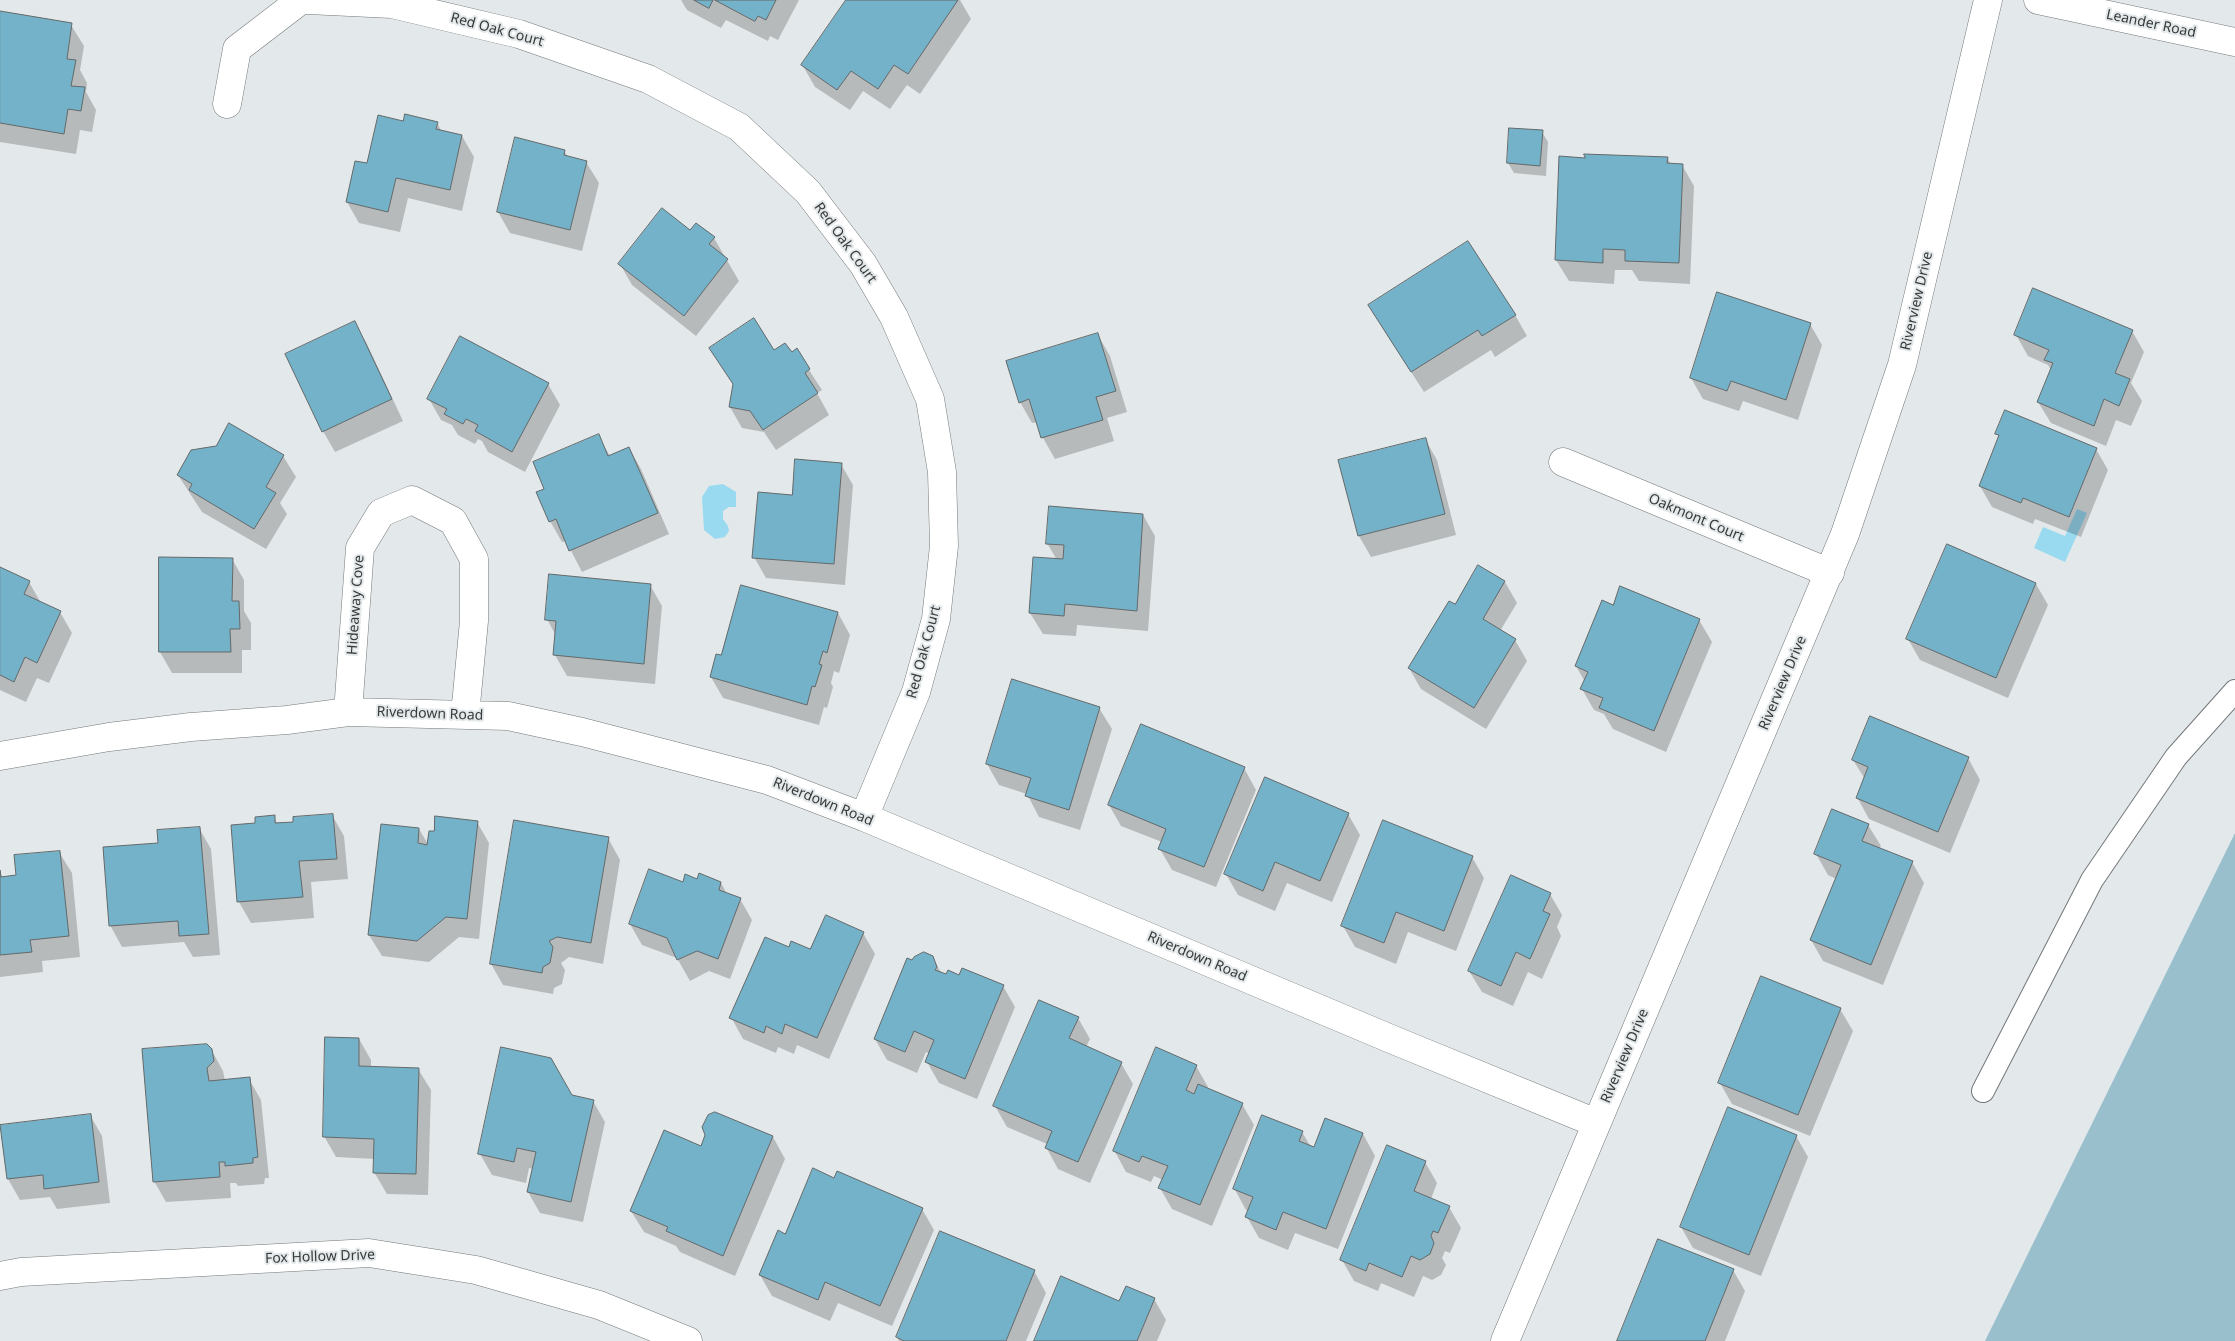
<!DOCTYPE html>
<style>
body{margin:0}
canvas{display:block;background:#e3e8ea}
</style>
<canvas width="2235" height="1341"></canvas>
<script>
const g = document.querySelector('canvas').getContext('2d');
g.lineJoin = 'round';
function paint(path, color) {
  g.fillStyle = color;
  g.fill(path, 'evenodd');
}
function strokePath(path, color, width, dash) {
  g.strokeStyle = color;
  g.lineWidth = width;
  g.lineCap = dash ? 'butt' : 'round';
  g.setLineDash(dash || []);
  g.stroke(path);
}
function drawText(font, color, halo, rows, align = 'center') {
  g.font = font + ' "Noto Sans",sans-serif';
  g.lineWidth = 4;
  g.setLineDash([]);
  g.textBaseline = 'middle';
  g.strokeStyle = halo;
  g.fillStyle = color;
  for (const [text, x, y, turn = 0] of rows) {
    g.save();
    g.translate(x, y);
    g.rotate((+turn || 0) * Math.PI / 180);
    g.textAlign = isNaN(turn) ? turn : align;
    if (halo) g.strokeText(text, 0, 0);
    g.fillText(text, 0, 0);
    g.restore();
  }
}
paint(new Path2D(`
 M2235 833V1341H1985Z`), '#99bfcd');
paint(new Path2D(`
 M723 484 736 492V507H729L723 511V519L728 526 729 531 725 537 715 539 704 530 702 497 709 486Z
 M2077 509 2087 513 2065 562 2034 548 2043 527 2065 536Z`), '#9adaf1');
paint(new Path2D(`
 M681 0H799L778 40 770 36 768 41 726 20 721 28 687 10Z
 M847 0H960L971 19 920 94 907 85 890 109 863 91 850 110 815 87 803 66Z
 M0 13 71 25 84 46 80 70 87 83 86 92 96 110 92 132 80 130 76 154 0 142Z
 M404 122 437 123 442 132 462 136 474 157 462 211 408 198 400 232 359 223 347 202Z
 M1542 132 1548 142 1546 176 1514 173 1508 163Z
 M564 151 568 157 586 162 599 183 582 251 510 233 498 212Z
 M1586 159H1668L1671 165H1682L1694 186 1690 284 1639 281 1632 270H1615L1614 284 1569 281 1556 260Z
 M690 231 714 238 739 281 696 336 632 285 620 264Z
 M1515 315 1527 336 1495 357 1491 350 1424 392 1382 327Z
 M355 323 367 344 403 421 335 452 323 431Z
 M1810 324 1822 345 1798 420 1743 401 1739 411 1703 399 1691 378Z
 M2132 331 2144 352 2131 383 2142 401 2131 426 2116 420 2106 446 2051 423 2038 402 2051 370 2048 365 2028 356 2016 335Z
 M1098 335 1110 356 1127 412 1107 418 1114 441 1055 459 1043 438 1038 422 1032 423 1020 402Z
 M711 348 792 354 796 350 822 390 817 393 829 415 776 450 764 432 742 428 730 407 734 385Z
 M548 384 560 405 525 472 488 452 482 441 478 439 475 444 458 435 452 425 441 420 429 399Z
 M1997 433 2096 449 2108 470 2081 537 2035 519 2033 524 1992 507 1980 486 1999 438Z
 M598 435 610 456 629 448 641 469 669 534 582 572 566 541 562 542 550 521 546 489Z
 M1425 439 1437 460 1456 535 1371 557 1359 536Z
 M283 456 296 477 280 503 287 514 266 549 202 512 178 475Z
 M841 464 853 485 845 585 766 578 754 557 793 496Z
 M1143 515 1155 536 1148 631 1077 625 1076 636 1043 634 1030 613 1057 560 1047 543Z
 M232 559 244 580V611L251 623V650H242V673H172L160 652Z
 M1479 567 1505 582 1517 603 1500 631 1515 640 1527 661 1486 729 1421 689 1409 668 1455 606Z
 M0 568 29 582 41 603 60 612 72 633 49 683 37 678 26 702 0 690Z
 M2036 584 2048 605 2008 698 1920 660 1908 639Z
 M650 585 662 606 655 684 567 676 555 655 556 636 547 619Z
 M1621 588 1699 620 1712 642 1666 752 1613 729 1604 714 1594 710 1582 689 1585 682 1576 666 1614 606Z
 M838 613 850 635 839 673 834 671 831 683 833 687 827 708 824 707 819 725 723 698 711 677 722 657Z
 M1099 708 1112 729 1080 830 1039 817 1027 794 999 785 987 764Z
 M1968 758 1980 780 1950 853 1869 819 1857 797 1865 779 1853 760Z
 M1244 768 1256 790 1216 887 1172 870 1160 849 1162 842 1121 826 1109 805Z
 M1348 814 1360 835 1332 902 1287 883 1275 911 1238 895 1226 874Z
 M332 815 344 836 348 879 311 882 314 918 251 923 239 902 257 824 274 817 278 825 295 824Z
 M477 822 489 843 479 939 459 937 429 962 382 956 369 935 419 829 429 846Z
 M1868 825 1881 846 1879 849 1912 862 1924 883 1883 985 1823 961 1811 940 1836 879 1828 875 1816 854Z
 M199 828 211 849 220 955 193 957 184 942 122 947 110 925 160 844Z
 M608 838 620 860 603 964 569 957 561 963 565 970 562 984 554 988 553 994 503 985 491 964Z
 M59 852 72 873 80 957 42 961 43 972 0 977V872L3 878 18 876Z
 M1472 857 1484 878 1456 951 1408 932 1396 964 1355 947 1343 926Z
 M698 881 721 883 727 894 740 899 752 920 730 979 709 971 690 981 677 958 642 945 630 924 683 883Z
 M1550 894 1562 915 1557 927 1561 936 1542 979 1528 972 1513 1006 1482 992 1469 971Z
 M863 933 875 954 829 1059 797 1045 794 1054 778 1047 776 1053 743 1039 731 1017 789 949 811 951Z
 M932 957 942 974 1003 986 1015 1007 977 1099 939 1083 927 1062 930 1054 926 1052 917 1073 887 1060 875 1039 913 962Z
 M1840 1009 1853 1031 1810 1136 1732 1104 1720 1083Z
 M1078 1018 1090 1039 1086 1047 1121 1063 1133 1084 1090 1183 1058 1169 1046 1147 1047 1144 1007 1127 995 1106Z
 M359 1039 371 1060V1068L418 1069 431 1090 428 1195 387 1194 374 1172 375 1159 336 1157 324 1136Z
 M211 1049 223 1071 225 1081 249 1079 261 1100 269 1178H265L264 1184 238 1186 236 1183H230L231 1198 166 1202 154 1181Z
 M1196 1066 1208 1087 1207 1089 1242 1104 1254 1125 1212 1226 1172 1209 1160 1188 1163 1180 1154 1176 1151 1182 1126 1172 1114 1150Z
 M571 1096 593 1101 605 1122 583 1222 540 1213 528 1192 533 1169 529 1168 526 1183 492 1175 480 1154Z
 M715 1113 773 1137 785 1159 735 1276 680 1252 676 1246 644 1232 631 1211 701 1147Z
 M90 1115 102 1136 110 1203 57 1209 50 1197 20 1200 8 1179 2 1127Z
 M1326 1120 1363 1134 1375 1156 1338 1249 1295 1233 1288 1250 1259 1238 1247 1217 1249 1211 1246 1210 1234 1188 1302 1132 1311 1147 1314 1148Z
 M1796 1136 1808 1157 1761 1276 1693 1248 1681 1227Z
 M1425 1162 1437 1183 1431 1199 1449 1207 1461 1228 1450 1253 1445 1251 1442 1258 1446 1265 1441 1275 1432 1280 1423 1276 1414 1297 1381 1283 1378 1291 1354 1281 1342 1260Z
 M834 1180 922 1209 934 1230 892 1326 838 1303 830 1321 772 1296 760 1275 786 1235Z
 M1733 1270 1745 1291 1725 1341H1618Z
 M1034 1271 1046 1293 1026 1341H899L897 1337Z
 M1154 1299 1166 1320 1157 1341H1035L1120 1303Z`), '#0003');
const building = new Path2D(`
 M694 0H713L709 8Z
 M715 0H776L766 20 758 16 755 21Z
 M846 0H958L908 74 894 65 878 89 851 71 837 90 801 65Z
 M0 11 72 23 67 59 76 60 71 86 85 87 81 111 68 109 64 134 0 123Z
 M405 114 438 122 436 129 462 135 450 190 396 178 388 212 346 202 355 161 367 163 378 115 403 121Z
 M1509 128 1543 130 1540 166 1507 163Z
 M515 137 565 150 564 155 587 161 570 230 497 212Z
 M1584 154 1668 157 1667 163 1683 164 1679 263 1625 261V250L1603 249V263L1555 260 1559 156 1585 158Z
 M662 208 690 230 696 223 715 237 709 244 728 259 684 316 618 264Z
 M1468 241 1516 315 1482 336 1478 330 1411 372 1368 305Z
 M2033 288 2133 330 2115 373 2130 379 2119 406 2104 399 2094 426 2037 402 2053 363 2044 360 2049 350 2014 335Z
 M1717 292 1811 323 1786 400 1731 381 1727 391 1690 378Z
 M754 318 774 350 785 343 792 352 797 348 810 369 805 373 818 393 763 430 750 411 729 407 733 384 709 348Z
 M355 321 392 399 322 432 285 354Z
 M1098 333 1116 391 1096 397 1103 420 1041 438 1029 399 1019 403 1006 361Z
 M460 336 549 383 512 452 475 431 478 425 466 419 463 424 444 414 447 409 427 399Z
 M2005 410 2097 448 2069 517 2023 498 2021 503 1979 486 1999 435 1995 434Z
 M229 423 284 455 266 487 276 493 254 529 189 490 192 484 177 475 191 450 216 446Z
 M599 434 608 456 629 447 658 513 569 551 556 519 549 522 536 492 544 489 533 462Z
 M1426 438 1445 514 1358 536 1338 460Z
 M795 459 842 463 834 564 752 558 758 492 792 495Z
 M1049 506 1143 514 1137 611 1065 604 1064 616 1029 613 1033 557 1063 559 1064 545 1046 544Z
 M1947 544 2036 583 1996 678 1906 639Z
 M159 557 233 558 232 601H239L240 629H230L231 652H159Z
 M1478 565 1505 581 1483 619 1516 639 1474 708 1408 668 1449 601 1455 604Z
 M0 567 30 581 24 594 61 611 37 663 25 657 14 682 0 675Z
 M549 574 651 584 644 664 553 655 556 621 545 620Z
 M741 585 838 612 827 653 823 651 819 664 822 665 815 687 812 686 807 705 710 677 716 654 721 655Z
 M1620 586 1700 619 1654 731 1599 708 1603 698 1580 689 1588 672 1575 666 1602 600 1613 605Z
 M1012 679 1100 707 1069 810 1025 796 1031 778 986 764Z
 M1870 716 1969 757 1938 832 1856 798 1868 767 1852 760Z
 M1141 724 1245 767 1204 867 1158 849 1166 829 1108 805Z
 M1265 777 1349 813 1320 881 1275 862 1263 891 1224 874Z
 M1832 809 1869 824 1862 841 1913 861 1871 965 1810 940 1841 865 1814 854Z
 M333 814 337 859 299 861 303 897 237 902 231 825 255 823V817L275 815V823L293 822V817Z
 M435 816 478 821 467 919 446 917 417 941 368 935 381 824 419 828 418 843 427 845 429 831H434Z
 M514 820 609 837 591 943 557 937 549 941 553 947 550 963 543 967 542 973 490 964Z
 M1383 820 1473 856 1444 931 1396 912 1384 943 1341 926Z
 M200 827 209 934 179 936 178 921 109 926 103 847 158 843 157 830Z
 M60 851 69 936 30 940 32 952 0 955V870L1 877 16 875 14 855Z
 M649 869 683 882 685 874 697 879 699 873 721 882 719 890 741 898 718 959 697 951 677 960 667 938 629 924Z
 M1511 875 1551 893 1543 911 1550 914 1530 959 1516 952 1501 986 1468 971Z
 M826 915 864 932 817 1038 785 1024 782 1034 766 1026 764 1033 729 1018 765 937 789 947 791 941 810 949Z
 M924 952 933 956 937 967 935 970 946 974 948 970 959 975 962 968 1004 985 965 1079 925 1062 934 1040 914 1031 905 1052 874 1039 907 958 912 960 914 957Z
 M1761 976 1841 1008 1798 1115 1718 1083Z
 M1039 1000 1079 1017 1069 1038 1122 1062 1078 1162 1045 1148 1052 1131 993 1106Z
 M325 1037 359 1038V1066L419 1068 416 1174 373 1173 374 1139 323 1137Z
 M207 1044 212 1049 214 1061 207 1068 209 1081 250 1077 258 1157 253 1158V1163L225 1166V1162H219L220 1177 153 1182 142 1049Z
 M501 1047 551 1058 572 1095 594 1100 571 1202 527 1192 536 1152 517 1148 514 1162 478 1154Z
 M1156 1047 1197 1065 1186 1090 1194 1094 1198 1084 1243 1103 1200 1205 1158 1188 1168 1166 1142 1156 1139 1162 1113 1151Z
 M1728 1107 1797 1135 1749 1255 1680 1227Z
 M715 1112 773 1136 723 1256 666 1231 668 1227 630 1211 664 1130 701 1146 705 1135 702 1127 708 1115Z
 M91 1114 99 1182 44 1189 43 1175 7 1179 0 1125Z
 M1262 1115 1303 1131 1299 1141 1314 1147 1325 1118 1363 1133 1326 1229 1283 1212 1276 1230 1245 1217 1253 1197 1233 1189Z
 M1387 1145 1426 1161 1414 1191 1450 1206 1438 1233 1433 1231 1431 1236 1434 1243 1430 1254 1420 1260 1411 1256 1402 1277 1369 1263 1366 1271 1340 1260Z
 M813 1168 834 1178 837 1171 923 1208 880 1306 825 1282 818 1300 759 1275 778 1230 785 1234Z
 M940 1231 1035 1270 1006 1341H904L896 1337Z
 M1658 1239 1734 1269 1705 1341H1617Z
 M1061 1276 1119 1301 1126 1286 1155 1298 1137 1341H1034Z`);
paint(building, '#73b2c8');
strokePath(building, '#64696a', 1);
const lane = new Path2D(`
 M1983 1091 2092 880 2176 757 2235 691`);
const street = new Path2D(`
 M308 0 392 4 519 34 648 79 739 127 808 192 863 264 894 317 930 399 942 472 944 546 936 619 916 692 864 817
 M227 104 237 49 301 0
 M1563 462 1830 573
 M348 712 360 548 381 513 412 500 453 521 474 559V621L465 715
 M0 756 109 737 191 727 287 720 348 712 508 716 582 732 767 780 864 817 1391 1039 1596 1123
 M0 1276 21 1272 369 1253 476 1270 599 1305 688 1341
 M1505 1341 1845 534 1902 365 1988 0`);
const secondary = new Path2D(`
 M2038 0 2235 42`);
strokePath(lane, '#74787a', 24);
strokePath(street, '#74787a', 29);
strokePath(secondary, '#74787a', 29);
strokePath(lane, '#fff', 22);
strokePath(street, '#fff', 28);
strokePath(secondary, '#fff', 28);
drawText('14px', '#383a3a', '#e3e8ea', [
 ["Leander Road",2151,24,12],
 ["Red Oak Court",497,30,15],
 ["Red Oak Court",845,243,54],
 ["Riverview Drive",1917,301,-77],
 ["Oakmont Court",1696,518,23],
 ["Hideaway Cove",356,605,-86],
 ["Red Oak Court",924,652,-75],
 ["Riverview Drive",1783,683,-67],
 ["Riverdown Road",430,714,2],
 ["Riverdown Road",823,802,22],
 ["Riverdown Road",1197,957,23],
 ["Riverview Drive",1625,1056,-67],
 ["Fox Hollow Drive",320,1257,-2]
]);
</script>
